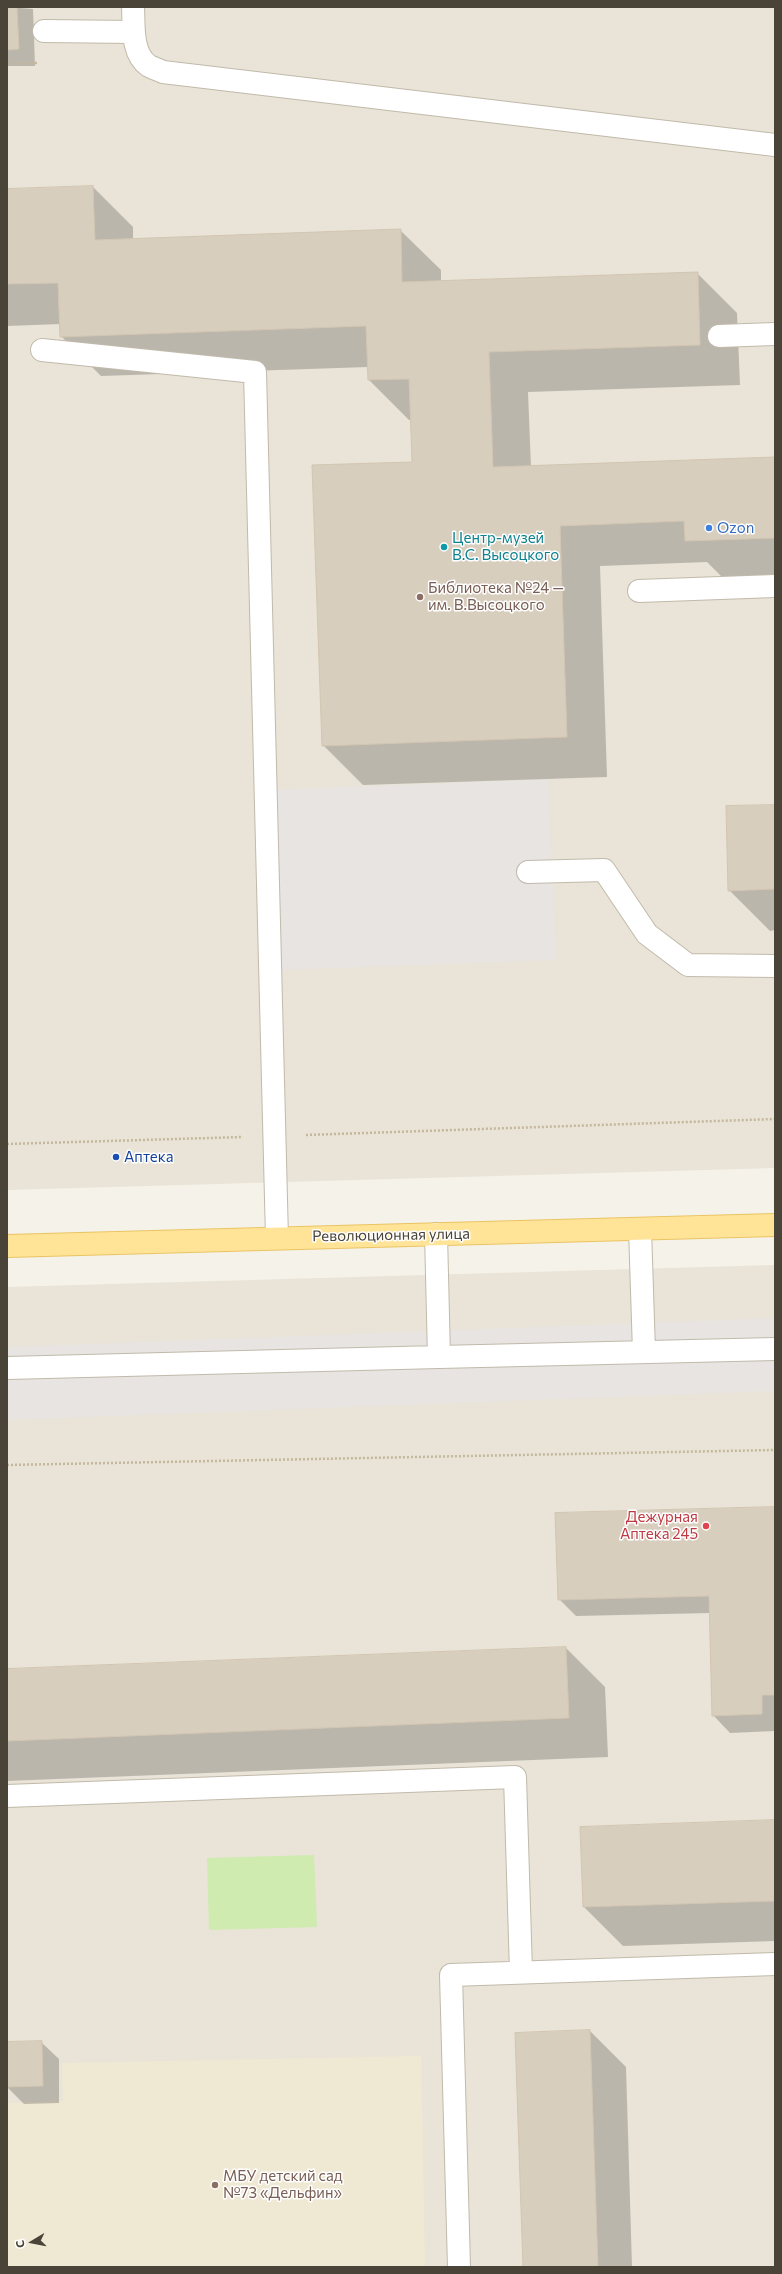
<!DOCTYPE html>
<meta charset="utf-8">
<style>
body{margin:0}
#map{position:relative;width:782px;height:2274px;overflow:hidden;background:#f5f2e9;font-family:Commissioner,sans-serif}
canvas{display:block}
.frame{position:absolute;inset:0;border:8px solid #4a4337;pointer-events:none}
.north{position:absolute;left:12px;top:2222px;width:40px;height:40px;-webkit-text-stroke:3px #fff;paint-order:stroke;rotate:260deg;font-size:11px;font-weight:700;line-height:16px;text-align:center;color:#4a4337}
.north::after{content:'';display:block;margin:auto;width:14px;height:18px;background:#4a4337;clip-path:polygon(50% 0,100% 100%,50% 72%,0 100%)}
</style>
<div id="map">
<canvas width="782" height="2274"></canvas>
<div class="frame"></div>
<div class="north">С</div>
</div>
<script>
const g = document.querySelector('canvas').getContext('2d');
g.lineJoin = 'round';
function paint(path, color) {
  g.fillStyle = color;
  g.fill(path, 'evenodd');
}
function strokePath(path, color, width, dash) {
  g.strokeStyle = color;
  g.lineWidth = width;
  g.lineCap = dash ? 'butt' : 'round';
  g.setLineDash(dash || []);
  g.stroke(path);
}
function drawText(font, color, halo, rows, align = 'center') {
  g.font = font + ' Commissioner,sans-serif';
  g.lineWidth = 3;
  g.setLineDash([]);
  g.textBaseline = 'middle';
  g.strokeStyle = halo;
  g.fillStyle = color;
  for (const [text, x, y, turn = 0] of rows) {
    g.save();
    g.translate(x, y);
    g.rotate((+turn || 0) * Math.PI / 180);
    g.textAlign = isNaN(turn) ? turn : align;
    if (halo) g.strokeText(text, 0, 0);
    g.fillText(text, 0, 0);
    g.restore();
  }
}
paint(new Path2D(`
 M7 7H775V1168L7 1190Z
 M775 1265V2267H7V1287Z`), '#e9e4d7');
paint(new Path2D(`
 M421 2056 425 2267H7V2103L63 2101 62 2063Z`), '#efe8d3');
paint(new Path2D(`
 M314 1855 317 1927 209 1930 207 1858Z`), '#cfebb0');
paint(new Path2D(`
 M548 779 556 960 279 970 271 790Z
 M775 1318V1391L7 1420V1347Z`), '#e7e4e1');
paint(new Path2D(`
 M7 7 33 9 35 66H7Z
 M93 187 133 227V240L400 230 441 270V282L697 273 737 313 740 385 528 392 531 467 775 458V579L726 581 707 562 600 566 607 777 363 785 323 745 413 463 412 420H409L369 380 368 367 101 376 61 336V324L7 326V190Z
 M775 806V930L770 931 729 890Z
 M775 1508V1731L730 1733 713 1715 710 1613 576 1616 559 1599Z
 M566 1648 605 1687 608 1757 7 1781V1670Z
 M775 1821V1941L623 1946 584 1907Z
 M590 2031 626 2067 632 2267H524Z
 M41 2042 59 2059V2103L24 2104 7 2087V2043Z`), '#0003');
const building = new Path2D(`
 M7 7H17L19 49 7 50Z
 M93 186 95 240 401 229 402 282 698 272 700 345 489 352 493 467 775 457V538L685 541 684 521 560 526 567 737 322 746 312 465 412 462 409 379 368 380 366 326 60 337 58 283 7 284V189Z
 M775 805V889L728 891 726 806Z
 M775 1507V1695H762V1714L712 1716 709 1596 558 1600 555 1513Z
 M566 1647 569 1718 7 1741V1669Z
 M775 1820V1901L583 1907 580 1827Z
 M590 2030 598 2267H523L515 2033Z
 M42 2041 43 2086 7 2087V2042Z`);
paint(building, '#d8cebe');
strokePath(building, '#d3c6b1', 1);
const minor = new Path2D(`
 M133 7C134 25 131 54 149 66 153 68 159 70 163 72L775 145
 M44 31 134 32
 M719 336 775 334
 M42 350 255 372 277 1238
 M639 591 775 586
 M528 872 604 870 647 934 688 965 775 966
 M640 1229 644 1352
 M439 1357 775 1349
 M7 1368 439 1357 436 1234
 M7 1796 515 1777 521 1972
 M459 2267 451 1975 775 1964`);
const major = new Path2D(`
 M7 1246 775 1225`);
strokePath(minor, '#c1baab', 24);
strokePath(major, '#eac463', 24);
strokePath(new Path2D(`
 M7 64 37 63
 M306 1135 775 1119
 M7 1144 243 1137
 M7 1465 775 1450`), '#c4b79b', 2.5, [2, 2]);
strokePath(minor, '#fff', 22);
strokePath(major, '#ffe498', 22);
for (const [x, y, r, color] of [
 [709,528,4,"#3f7fe0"],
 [444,547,4,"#0f9aa8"],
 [420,597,4,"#8d6e63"],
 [116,1157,4,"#1a4fb4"],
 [706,1526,4,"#e0444e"],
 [215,2185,4,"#8d6e63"]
]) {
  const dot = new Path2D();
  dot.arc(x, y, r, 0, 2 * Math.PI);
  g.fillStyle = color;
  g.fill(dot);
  strokePath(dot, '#fff', 1.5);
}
drawText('15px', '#366cbe', '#fff', [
 ["Ozon",717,528]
], 'left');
drawText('15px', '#0d838f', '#fff', [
 ["Центр-музей",452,538],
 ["В.С. Высоцкого",452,555]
], 'left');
drawText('15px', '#785e54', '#fff', [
 ["Библиотека №24 —",428,588],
 ["им. В.Высоцкого",428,605],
 ["МБУ детский сад",223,2176],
 ["№73 «Дельфин»",223,2193]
], 'left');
drawText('15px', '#164399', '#fff', [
 ["Аптека",124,1157]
], 'left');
drawText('15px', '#4a4337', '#fff', [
 ["Революционная улица",391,1235,-1]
]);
drawText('15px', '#be3a42', '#fff', [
 ["Дежурная",698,1517],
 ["Аптека 245",698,1534]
], 'right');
</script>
